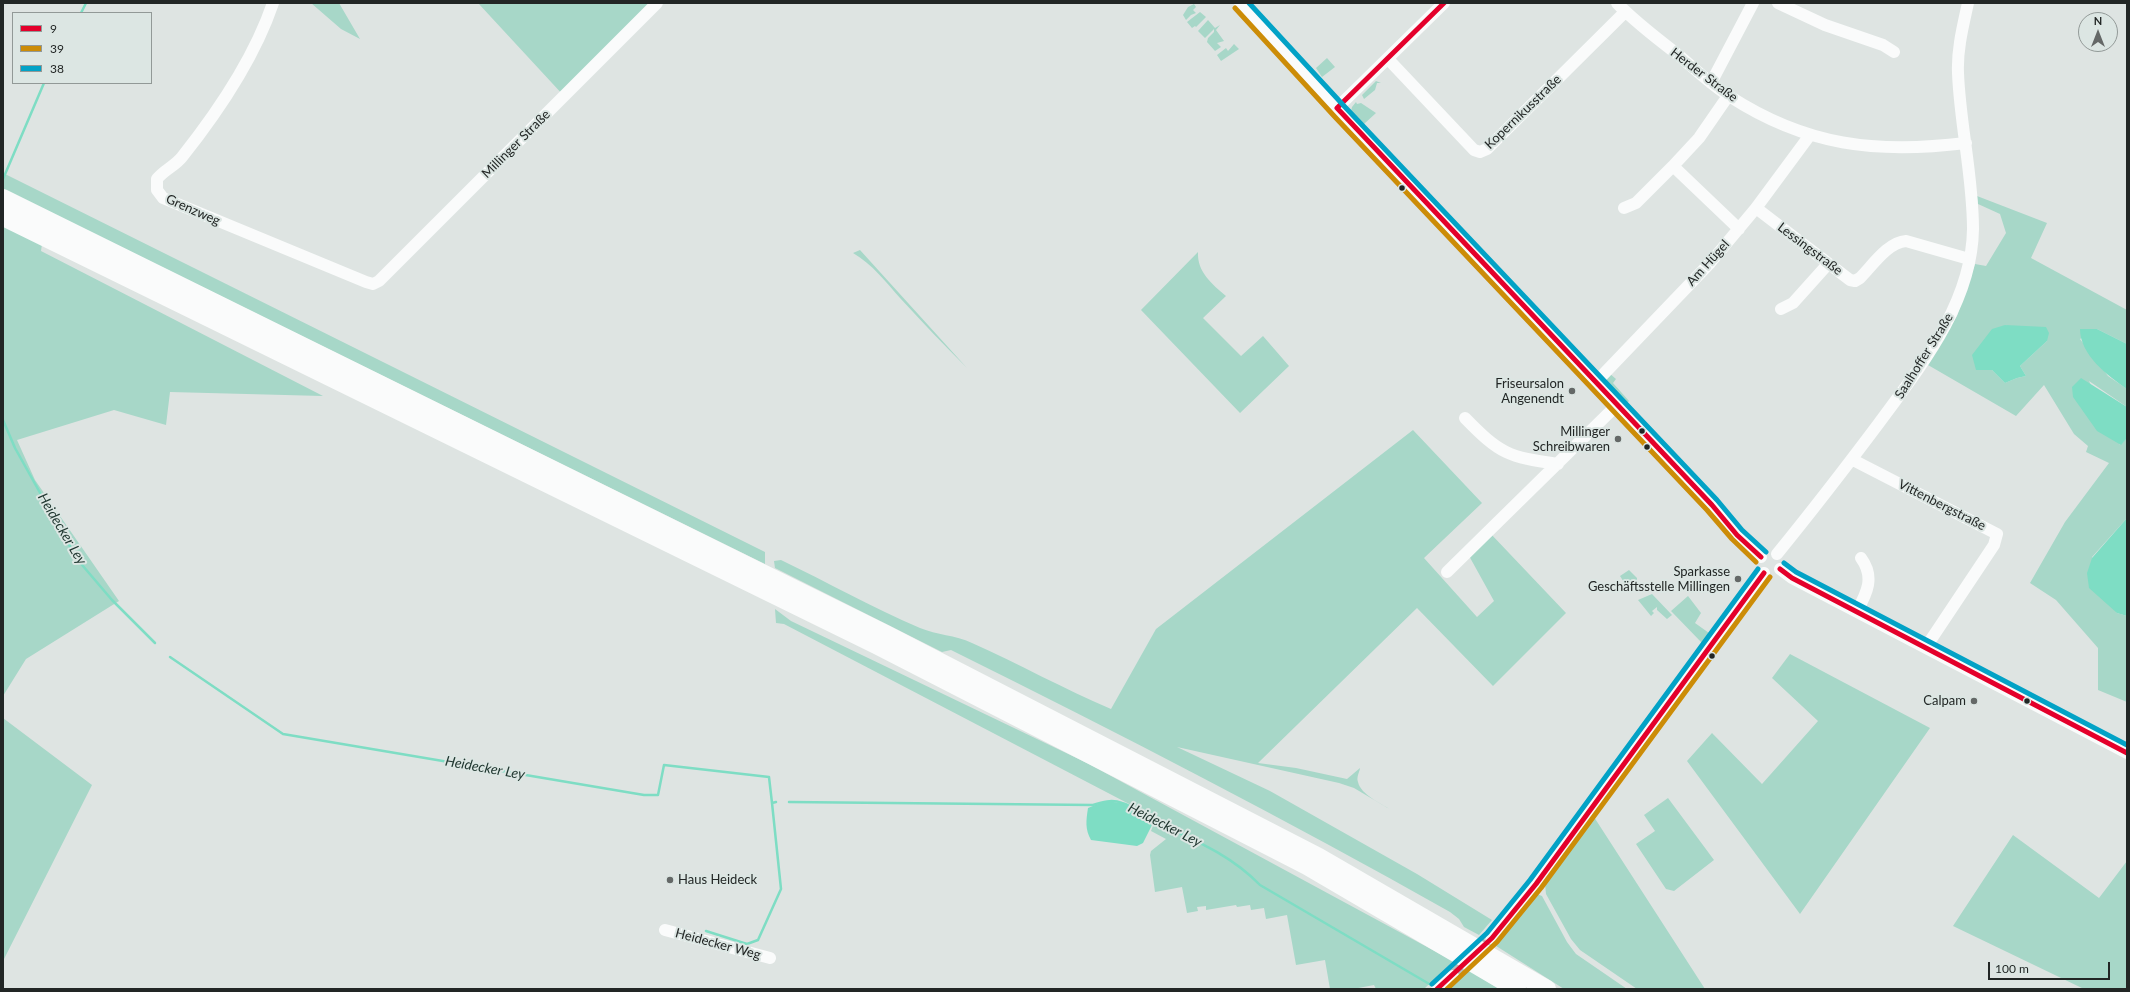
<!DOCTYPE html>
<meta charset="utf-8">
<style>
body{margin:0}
#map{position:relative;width:2130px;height:992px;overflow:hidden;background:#dee4e2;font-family:Lato,sans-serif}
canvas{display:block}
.frame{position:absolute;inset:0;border:4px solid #222625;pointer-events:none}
.legend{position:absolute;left:12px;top:12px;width:140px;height:72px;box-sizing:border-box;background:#dce6e3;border:1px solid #929997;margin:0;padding:5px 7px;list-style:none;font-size:12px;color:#222625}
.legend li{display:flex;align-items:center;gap:8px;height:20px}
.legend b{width:20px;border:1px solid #929997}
.north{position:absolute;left:2078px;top:12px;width:40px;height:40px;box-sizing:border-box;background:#dce6e3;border:1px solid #929997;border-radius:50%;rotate:0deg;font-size:11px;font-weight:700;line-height:16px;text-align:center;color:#222625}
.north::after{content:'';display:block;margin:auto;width:14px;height:18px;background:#646867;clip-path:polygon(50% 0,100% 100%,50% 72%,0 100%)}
.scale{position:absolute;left:1988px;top:962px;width:122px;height:18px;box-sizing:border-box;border:2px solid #222625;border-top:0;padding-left:5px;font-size:12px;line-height:14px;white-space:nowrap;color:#222625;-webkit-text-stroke:3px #dce6e3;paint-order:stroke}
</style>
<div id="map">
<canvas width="2130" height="992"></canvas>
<div class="frame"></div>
<ul class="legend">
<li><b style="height:5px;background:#e4002b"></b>9</li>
<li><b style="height:5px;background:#cc8c07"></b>39</li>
<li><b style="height:5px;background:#02a2c6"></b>38</li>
</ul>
<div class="north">N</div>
<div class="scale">100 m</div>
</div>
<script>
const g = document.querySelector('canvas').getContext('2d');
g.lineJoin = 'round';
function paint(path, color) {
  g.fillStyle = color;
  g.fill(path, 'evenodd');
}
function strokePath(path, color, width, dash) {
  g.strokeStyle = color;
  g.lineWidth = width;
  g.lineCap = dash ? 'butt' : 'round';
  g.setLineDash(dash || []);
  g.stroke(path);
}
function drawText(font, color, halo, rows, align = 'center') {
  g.font = font + ' Lato,sans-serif';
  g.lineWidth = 4;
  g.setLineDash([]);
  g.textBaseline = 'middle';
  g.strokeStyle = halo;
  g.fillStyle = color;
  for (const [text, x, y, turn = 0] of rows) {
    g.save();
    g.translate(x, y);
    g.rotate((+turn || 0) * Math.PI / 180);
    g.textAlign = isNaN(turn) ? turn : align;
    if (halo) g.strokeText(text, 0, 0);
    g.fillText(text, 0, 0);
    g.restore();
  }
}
paint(new Path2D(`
 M311 3H339L360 39 341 29Z
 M478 3H657L564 96Z
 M1194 4 1196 7 1193 10 1196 13 1191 15 1186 20 1183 15 1188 7Z
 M1200 12 1206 17 1196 27 1195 26 1192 28 1187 22Z
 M1208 20 1215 28 1220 25 1216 30 1224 41 1217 43 1221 47 1215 51 1207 42 1208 38 1214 32V29L1205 38 1198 31Z
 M1234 44 1239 49 1221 61 1217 55 1226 48 1228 51Z
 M1327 58 1335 67 1322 77 1316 68Z
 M1376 81 1381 83H1377L1375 90 1364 99 1362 95Z
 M1356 102 1357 104 1361 103 1376 113 1364 124 1351 111 1352 107Z
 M3 173 765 552V564L3 189Z
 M1977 196 2047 223 2031 258 2127 310V344L2097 329 2080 339 2108 376 2127 389V407L2089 381 2120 445 2127 438V518L2092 557 2117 613 2127 616V702L2098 690V648L2056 600 2030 583 2065 522 2109 463 2086 452 2088 446 2074 434 2044 385 2016 416 1928 365 1957 316 1975 264 1986 266 2006 233 2000 214 1978 204ZM2005 325 2047 341 2020 366 2026 376 2017 378 2005 383 1992 370Z
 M3 225 42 244 41 251 323 396 170 392 166 425 114 410 17 440 35 480 119 601 26 659 3 696Z
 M860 250 967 368C944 345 922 322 900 298 886 282 872 264 853 253Z
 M1198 252C1197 272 1212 284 1226 296L1203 318 1241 356 1263 336 1289 366 1240 413 1141 310Z
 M1609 373 1616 379 1613 383 1629 401 1626 404 1603 381Z
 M1413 430 1482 503 1424 558 1477 617 1494 601 1468 554 1490 533 1566 613 1493 686 1417 608 1258 763 1296 768 1347 779 1360 768C1360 771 1356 777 1358 782 1361 795 1381 803 1391 810L1354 788 1339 783 1177 747 1270 791 1417 874 1492 920 1479 935 1464 927 1459 919 1450 912C1286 819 1120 734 951 650L942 652 775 568 774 561 781 560C827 582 873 608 920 628 937 635 955 635 972 643 1019 664 1064 689 1111 709L1156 629Z
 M1629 570 1637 578V581L1635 580 1631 581 1633 588 1629 590 1620 576Z
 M1652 594 1672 615 1667 619 1657 610V607L1652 611 1654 613 1651 616 1638 600Z
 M1688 596 1701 613 1695 623 1709 633 1702 643 1671 611Z
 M775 609 791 621 1087 763 1453 961 1424 989H1376L1374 985 1353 989H1330L1325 960 1296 965 1287 915 1266 919 1264 908 1251 910 1250 905 1237 907 1236 905 1206 910V906L1197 907 1198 911 1187 913 1182 887 1155 892 1150 855 1151 851 1166 839 1151 831 1156 818 784 624 776 623Z
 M1790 654 1930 728 1800 914 1687 761 1712 733 1762 784 1818 721 1772 678Z
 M3 718 92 785 3 961Z
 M1668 798 1714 860 1674 891 1666 889 1636 844 1655 831 1644 815Z
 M1594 817 1705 989H1637L1580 950 1571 939 1546 894 1545 884Z
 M2013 835 2099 898 2127 861V989H2084L1953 926Z
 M1537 894 1542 896 1567 942 1576 954 1627 989H1564L1493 944Z
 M1467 969 1499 989H1447Z`), '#a7d7c8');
paint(new Path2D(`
 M2005 325 2046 327 2049 333 2047 341 2020 366 2026 376 2017 378 2005 383 1992 370H1976L1972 355 1992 329Z
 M2080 329H2097L2127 344V389C2108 376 2080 355 2080 329Z
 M2081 378 2127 407V438L2121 445 2097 431 2073 397 2072 387Z
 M2127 518V616L2117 613 2089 588 2087 573 2092 558Z
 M1105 801 1122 803 1154 821 1143 843 1137 846 1091 840C1085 829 1086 821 1088 808Z`), '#7eddc4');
strokePath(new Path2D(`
 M81 13 86 3
 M3 179 44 83
 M3 420 15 448 77 559 112 600 155 643
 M170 657 283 734 644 795H658L664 765 769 777 772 803 776 802
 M789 802 1093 805C1102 802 1112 799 1122 803 1134 806 1143 816 1154 821 1192 839 1230 854 1260 885L1431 985
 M706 931 747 944 758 940 781 889 772 803`), '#7eddc4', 2.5);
strokePath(new Path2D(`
 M1453 976 1492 938`), '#b8bebc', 12, [12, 6]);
strokePath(new Path2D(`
 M273 3C255 56 217 113 182 157 175 166 164 170 157 179V190L163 198 366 282 373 284 379 281 657 3
 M1240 3 1340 112 1712 505 1737 535 1761 557
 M1617 3C1635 22 1657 38 1677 54 1694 68 1710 84 1729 96 1806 146 1876 154 1966 143
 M1778 3 1825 25 1883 45 1894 52
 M1388 59 1474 150 1480 152 1487 149 1625 12
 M1711 83 1753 3
 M1728 96 1699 138 1673 166 1739 229
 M1337 108 1444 3
 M1624 208 1636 203 1673 166
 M1756 208 1850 280 1855 281 1860 278C1872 266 1888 242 1906 241L1969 259
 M1781 309 1793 303 1828 264
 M1596 382 1710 263 1756 208 1810 135
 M1465 418C1500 454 1508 457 1558 464
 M1853 460 1997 534 1994 545 1926 647
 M1777 554C1812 511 1846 467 1879 423 1921 366 1972 303 1973 229 1973 176 1960 125 1958 73 1957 49 1963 26 1968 3
 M1780 569 1792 578 2127 753
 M1447 572 1617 405
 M1857 611C1867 593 1875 577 1861 558
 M665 930 770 958
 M1492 938 1560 853 1691 675 1764 573
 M1437 989 1453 976`), '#fafbfb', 12);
strokePath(new Path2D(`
 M3 198 886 634 1319 857 1547 989
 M3 217 876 645 1307 866 1517 989`), '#fafbfb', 18);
strokePath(new Path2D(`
 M1337 108 1712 505 1737 535 1761 557
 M1337 108 1444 3
 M1780 569 1792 578 2127 753
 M1437 989 1492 938 1536 884 1764 573`), '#e4002b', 5);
strokePath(new Path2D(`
 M1235 8 1335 117 1707 510 1732 539 1756 562
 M1447 989 1497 942 1541 888 1770 577`), '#cc8c07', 5);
strokePath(new Path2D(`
 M1249 3 1345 107 1717 500 1742 530 1766 552
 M1784 563 1796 572 2127 745
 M1432 984 1487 933 1530 880 1758 569`), '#02a2c6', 5);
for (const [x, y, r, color] of [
 [1402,188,3.5,"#222625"],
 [1572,391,4,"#646867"],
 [1642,431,3.5,"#222625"],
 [1618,439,4,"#646867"],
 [1647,447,3.5,"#222625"],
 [1738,579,4,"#646867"],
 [1712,656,3.5,"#222625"],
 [1974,701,4,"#646867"],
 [2027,701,3.5,"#222625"],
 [670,880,4,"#646867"]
]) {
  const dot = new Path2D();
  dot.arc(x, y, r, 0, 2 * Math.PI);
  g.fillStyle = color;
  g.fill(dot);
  strokePath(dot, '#dce6e3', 1.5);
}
drawText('13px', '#222625', '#dce6e3', [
 ["Herder Straße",1704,75,37],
 ["Kopernikusstraße",1523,112,-44],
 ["Millinger Straße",516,144,-45],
 ["Grenzweg",193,210,24],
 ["Lessingstraße",1810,249,37],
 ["Am Hügel",1708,263,-48],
 ["Saalhoffer Straße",1924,356,-58],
 ["Vittenbergstraße",1942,505,27],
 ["Heidecker Weg",718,944,15]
]);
drawText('13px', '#222625', '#dce6e3', [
 ["Friseursalon",1564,384],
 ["Angenendt",1564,399],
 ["Millinger",1610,432],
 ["Schreibwaren",1610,447],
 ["Sparkasse",1730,572],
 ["Geschäftsstelle Millingen",1730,587],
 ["Calpam",1966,701],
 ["Haus Heideck",678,880,"left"]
], 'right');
drawText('italic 14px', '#203730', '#dce6e3', [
 ["Heidecker Ley",62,529,59],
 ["Heidecker Ley",485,768,10],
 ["Heidecker Ley",1165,825,27]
]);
</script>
